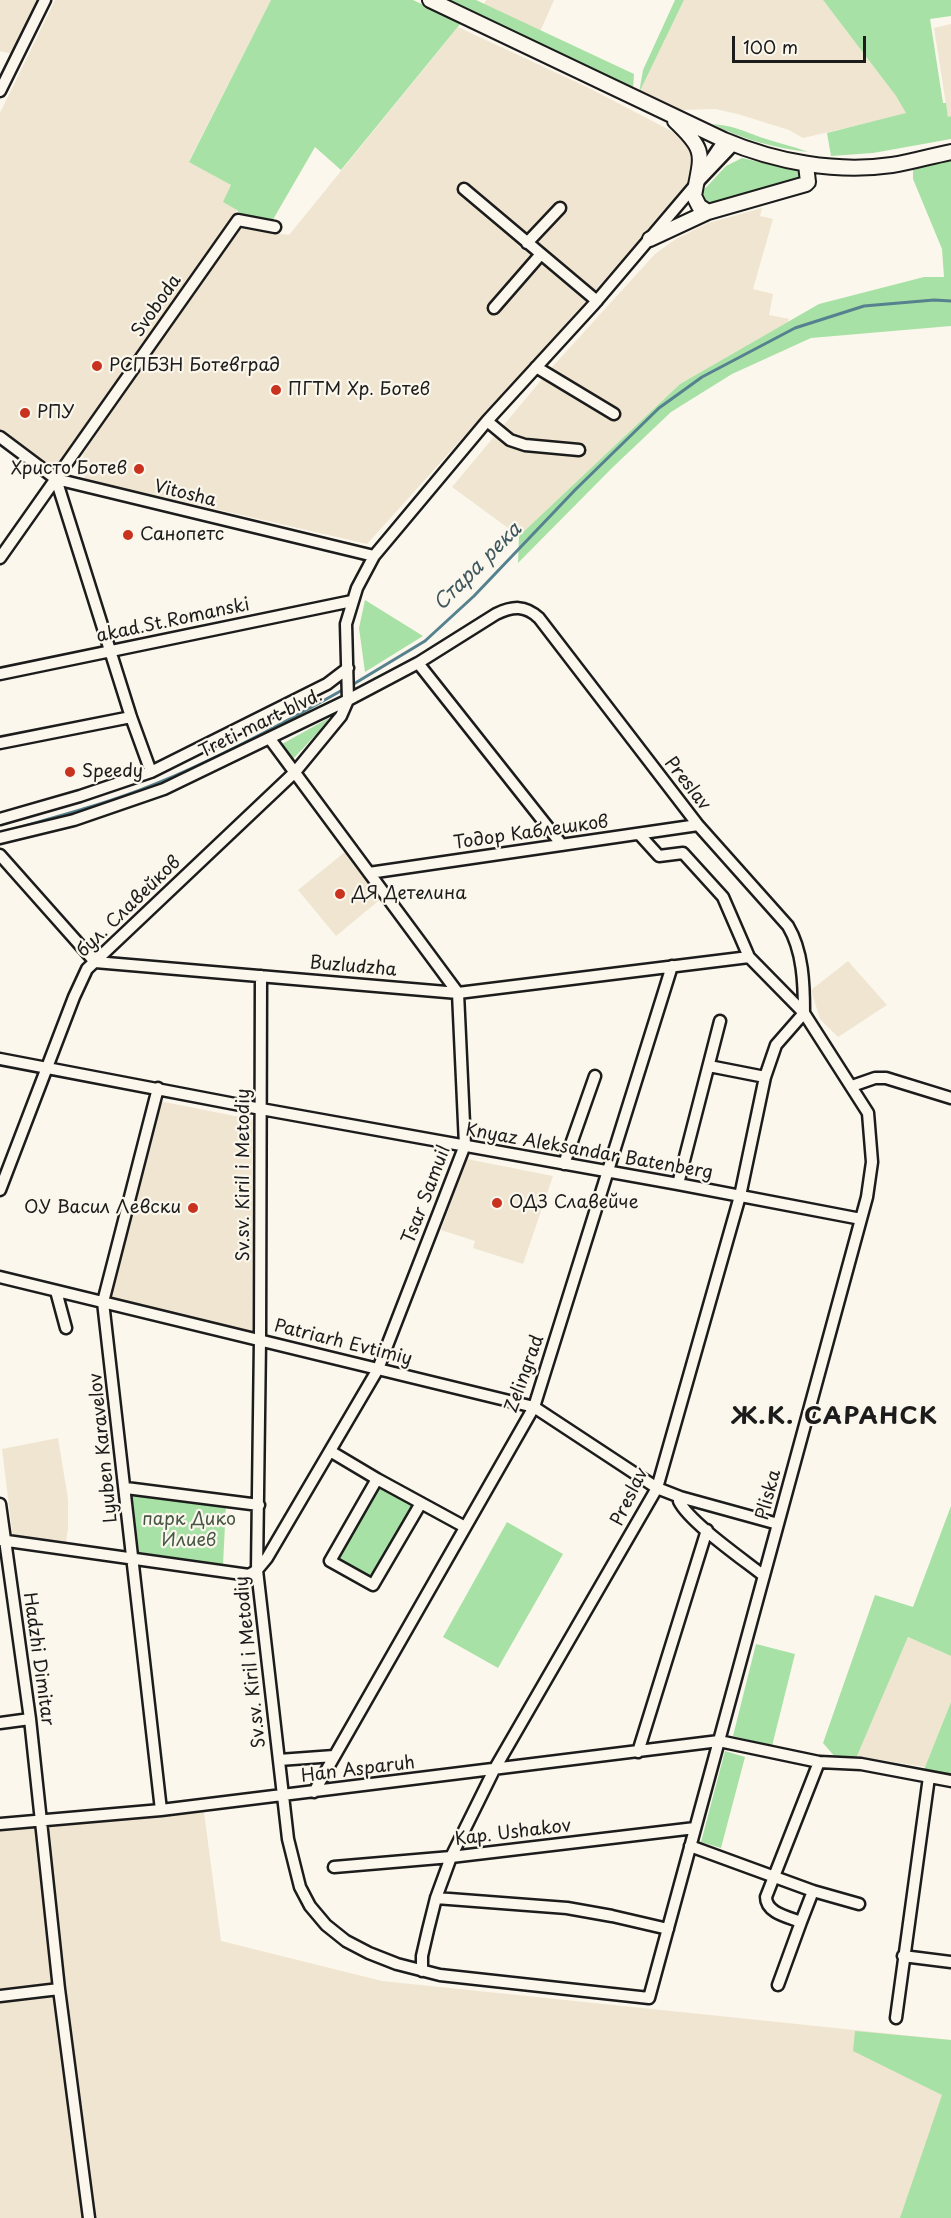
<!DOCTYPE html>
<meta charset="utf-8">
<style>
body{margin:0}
#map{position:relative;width:951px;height:2218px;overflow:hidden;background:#fbf7ec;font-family:"Playpen Sans",sans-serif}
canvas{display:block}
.scale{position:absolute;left:732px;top:36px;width:134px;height:27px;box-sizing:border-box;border:3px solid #1c1c1c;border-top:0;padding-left:8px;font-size:18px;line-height:21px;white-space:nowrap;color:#1c1c1c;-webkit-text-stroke:4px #fbf7ec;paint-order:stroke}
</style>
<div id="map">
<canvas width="951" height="2218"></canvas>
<div class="scale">100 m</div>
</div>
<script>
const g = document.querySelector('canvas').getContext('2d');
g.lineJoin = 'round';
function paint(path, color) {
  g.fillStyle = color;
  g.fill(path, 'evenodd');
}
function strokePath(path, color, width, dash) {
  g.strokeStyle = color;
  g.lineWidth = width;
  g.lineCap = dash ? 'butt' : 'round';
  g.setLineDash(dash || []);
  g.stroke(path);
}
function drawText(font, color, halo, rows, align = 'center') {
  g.font = font + ' "Playpen Sans",sans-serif';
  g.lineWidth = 4.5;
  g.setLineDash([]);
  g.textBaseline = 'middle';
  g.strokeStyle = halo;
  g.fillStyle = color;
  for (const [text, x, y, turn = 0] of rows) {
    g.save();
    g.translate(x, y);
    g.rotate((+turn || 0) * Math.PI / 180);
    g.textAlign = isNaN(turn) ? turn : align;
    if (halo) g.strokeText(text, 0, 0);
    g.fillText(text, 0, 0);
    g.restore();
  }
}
paint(new Path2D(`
 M0 0H40L13 54 0 51Z
 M55 0H271L189 161 231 185 237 210 54 472 0 432V113Z
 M486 0H554L538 36 481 10Z
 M684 0H823L896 96 907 114 803 138 789 130 741 115 716 109 682 110 639 93Z
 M951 24V116L948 117 934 28Z
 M458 27 589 88 681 136 688 144 692 154 690 176 685 186 596 290 367 544 85 479 83 454 240 227 289 235Z
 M762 208 760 216 773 219 753 289 773 294 769 315 789 319 788 322 680 384 519 536 452 487 553 366 655 254 676 239 708 223Z
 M345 852 382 898 336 936 298 890Z
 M848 961 887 1005 838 1037 820 1019 811 990Z
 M159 1101 255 1120V1333L110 1297Z
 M467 1159 553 1176 523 1264 473 1248 475 1241 441 1230Z
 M58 1438 68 1499V1529L65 1547 13 1539 2 1449Z
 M908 1637 951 1656V1702L925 1767 857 1756Z
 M203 1805 221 1941 382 1981 951 2040V2218H0V1824Z`), '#f0e5d0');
paint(new Path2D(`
 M271 0H413L461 23 341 170 315 147 271 223 244 217 237 210 223 202 231 185 189 162Z
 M447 0H476L634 74 633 89Z
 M675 0H684L639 93 643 70Z
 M823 0H951V16L930 19 943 103H946L948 117 951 116V139L873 153 831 156 827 133 906 113 896 96Z
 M713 124C735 126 743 131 763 138 778 143 793 146 808 152 775 148 743 140 713 124Z
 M951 155V326L811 338 732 374 671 412 612 468 518 563 519 536 680 384 819 304 924 277H944L942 249 913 179V163Z
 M742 158 798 171 802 175V180L708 205 702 204 700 194 726 166Z
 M365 600 423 636 365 672 359 628Z
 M329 718 321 729 293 759 282 744Z
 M379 1484 414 1505 370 1580 335 1559Z
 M132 1493 226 1504 223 1565 139 1552Z
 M951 1506V1656L908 1637 857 1756 836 1758 823 1743 875 1595 913 1607Z
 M507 1522 563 1554 498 1668 443 1637Z
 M756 1644 795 1654 772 1746 733 1736Z
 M951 1702V1776L924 1771 925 1767Z
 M725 1751 745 1757 721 1848 701 1842Z
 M855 2031 951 2040V2218H900L942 2095 853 2051Z`), '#a8e1a5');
strokePath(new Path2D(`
 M352 685 425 641 474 596 575 490 659 408 702 377 795 328 864 306 934 300 951 301
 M0 833C51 818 104 805 153 785 217 759 286 722 346 688`), '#56818f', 3);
const minor = new Path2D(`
 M0 91 45 0
 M705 168 724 140
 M464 189 597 301
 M527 243 560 208
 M494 308 541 254
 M536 367 614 414
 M487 421 510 440 525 445 579 450
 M0 437 56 479 374 556
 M56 479 131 717 151 772
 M0 558 238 220 275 227
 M418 663 562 845
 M0 674 352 601
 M0 743 131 717
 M0 819 80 796 151 772 327 684 348 668
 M0 838 74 820 164 789 348 700 418 663 496 614C513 606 525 605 539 618L698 825 788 926C803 951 804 984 804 1013
 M0 855 95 962 458 993 749 957
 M369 873 698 825
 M261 976 260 1340 257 1570 288 1839 300 1887 310 1906 326 1925 346 1941 369 1953 397 1964 440 1975 649 1998 867 1197 872 1162 868 1113 804 1013 749 957 723 897 683 853 659 856 639 834
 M0 1059 261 1109 678 1184 861 1219
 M709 1066 765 1077
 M852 1086 875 1078H886L951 1098
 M158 1088 103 1302 161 1810
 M564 1164 595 1076
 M678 1184 720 1021
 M0 1190 74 997 87 969 295 772 341 716 348 700 346 624 357 588 374 556 487 421 595 303 696 184 734 144
 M0 1277 534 1407 657 1488 680 1497 778 1524
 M56 1291 66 1328
 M330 1451 377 1479
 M126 1488 259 1505
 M680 1497 679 1501C689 1522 744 1560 764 1576
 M421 1503 373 1585 330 1561 377 1479 465 1527
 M0 1504 30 1719 59 1989 89 2218
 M0 1540 249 1575 257 1570 267 1558 378 1369 465 1145 458 993 270 739
 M0 1723 30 1719
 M638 1752 707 1530
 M279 1760 334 1756
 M314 1792 534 1407 672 966
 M0 1824 161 1810 719 1741 819 1762 861 1764 951 1781
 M690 1846 813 1891 859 1904
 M334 1867 451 1857 695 1828
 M436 1898 567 1908 612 1916 668 1929
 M801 1922 813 1891
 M903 1956 951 1962
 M422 1971V1956L428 1930 436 1898 451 1857 494 1770 657 1488 740 1196 765 1077 776 1045 804 1013
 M778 1985 801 1922C788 1917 766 1913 766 1897L819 1762
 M0 1996 59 1989
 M896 2018 929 1777`);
const major = new Path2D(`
 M430 0 724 140C776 162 836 173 892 165 912 162 931 156 951 152
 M675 121C708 152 701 155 694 196L699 206 708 212
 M650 239 708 212 806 184 808 182 806 165`);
strokePath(minor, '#1c1c1c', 15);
strokePath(major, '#1c1c1c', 18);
strokePath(minor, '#fbf7ec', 10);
strokePath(major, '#fbf7ec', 14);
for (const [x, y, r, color] of [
 [97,366,6,"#c8321e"],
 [276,390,6,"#c8321e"],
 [25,413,6,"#c8321e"],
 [139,469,6,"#c8321e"],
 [128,535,6,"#c8321e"],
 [70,772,6,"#c8321e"],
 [340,894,6,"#c8321e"],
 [497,1203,6,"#c8321e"],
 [193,1208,6,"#c8321e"]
]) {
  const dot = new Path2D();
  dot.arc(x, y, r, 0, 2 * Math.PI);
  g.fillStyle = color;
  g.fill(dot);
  strokePath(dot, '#fbf7ec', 2);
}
drawText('18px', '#1c1c1c', '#fbf7ec', [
 ["Svoboda",157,306,-55],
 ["Vitosha",185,494,14],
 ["akad.St.Romanski",173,621,-12],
 ["Treti mart blvd.",261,724,-26],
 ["Preslav",687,784,52],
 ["Тодор Каблешков",531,833,-8],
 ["бул. Славейков",129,907,-44],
 ["Buzludzha",353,967,5],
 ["Knyaz Aleksandar Batenberg",589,1152,10],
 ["Sv.sv. Kiril i Metodiy",244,1175,-90],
 ["Tsar Samuil",427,1195,-69],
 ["Patriarh Evtimiy",343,1343,14],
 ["Zelingrad",525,1374,-70],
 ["Lyuben Karavelov",104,1448,-96],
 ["Pliska",769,1495,-75],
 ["Preslav",630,1497,-64],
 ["Hadzhi Dimitar",38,1659,82],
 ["Sv.sv. Kiril i Metodiy",251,1662,-96],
 ["Han Asparuh",358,1770,-7],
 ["Kap. Ushakov",513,1833,-7]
]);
drawText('18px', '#1c1c1c', '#fbf7ec', [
 ["РСПБЗН Ботевград",109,366],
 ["ПГТМ Хр. Ботев",288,390],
 ["РПУ",37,413],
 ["Христо Ботев",127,469,"right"],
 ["Санопетс",140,535],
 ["Speedy",82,772],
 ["ДЯ Детелина",352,894],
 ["ОДЗ Славейче",509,1203],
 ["ОУ Васил Левски",181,1208,"right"]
], 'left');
drawText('18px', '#465745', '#fbf7ec', [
 ["парк Дико",189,1520],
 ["Илиев",189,1541]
]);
drawText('italic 20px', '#3e575f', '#fbf7ec', [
 ["Стара река",478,567,-45]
]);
g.letterSpacing = '1.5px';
drawText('bold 24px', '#1c1c1c', '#fbf7ec', [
 ["Ж.К. САРАНСК",835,1417]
]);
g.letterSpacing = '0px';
</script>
